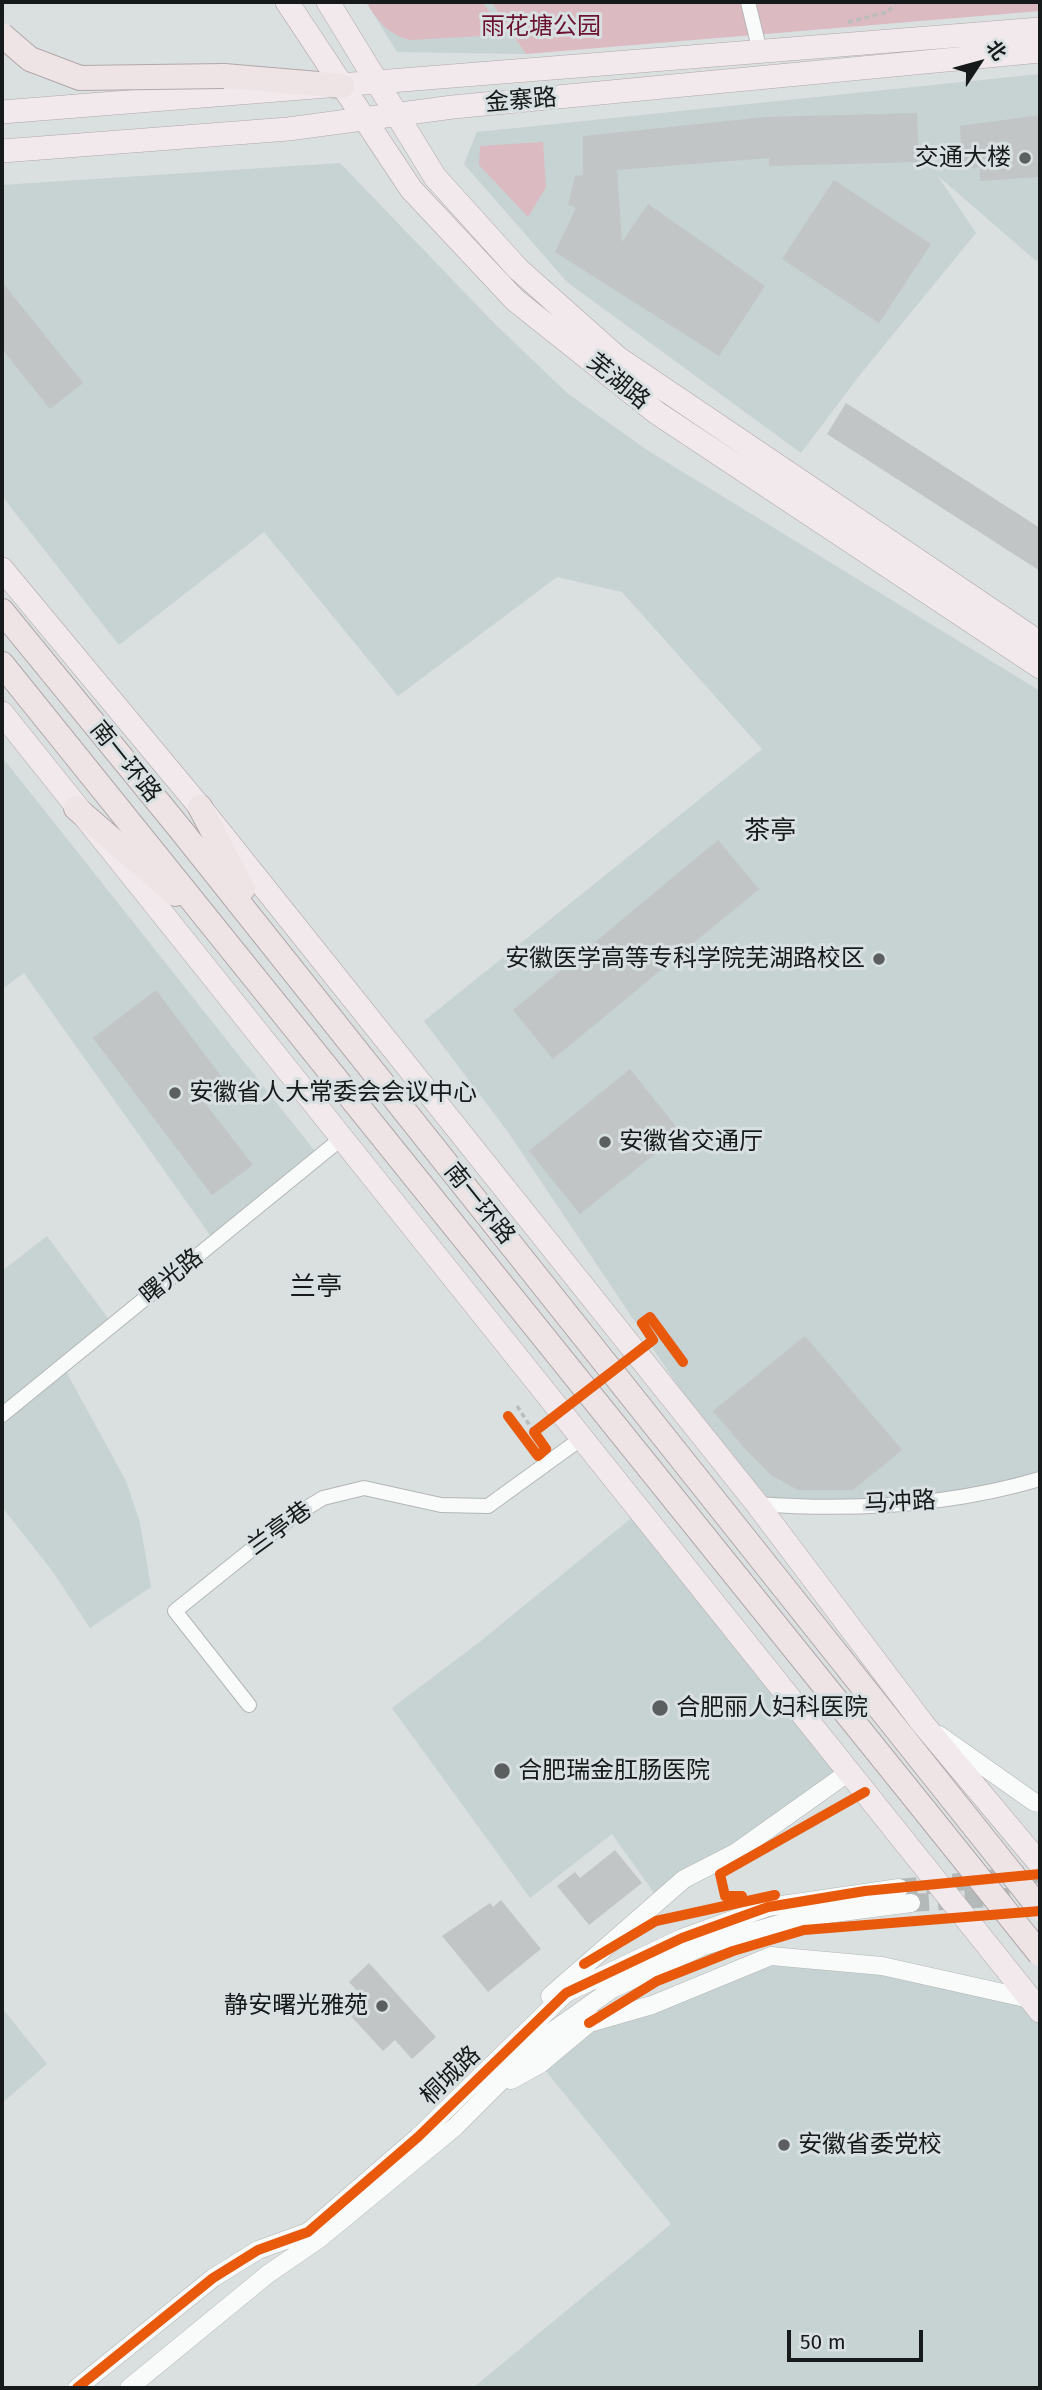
<!DOCTYPE html>
<meta charset="utf-8">
<style>
body{margin:0}
#map{position:relative;width:1042px;height:2390px;overflow:hidden;background:#dadfdf;font-family:"Fira Sans","Noto Sans SC",sans-serif}
canvas{display:block}
.frame{position:absolute;inset:0;border:4px solid #171a1a;pointer-events:none}
.north{position:absolute;left:944px;top:28px;width:70px;height:70px;-webkit-text-stroke:5px #d8e0e1;paint-order:stroke;rotate:54deg;font-size:19px;font-weight:700;line-height:28px;text-align:center;color:#171a1a}
.north::after{content:'';display:block;margin:auto;width:24px;height:32px;background:#171a1a;clip-path:polygon(50% 0,100% 100%,50% 72%,0 100%)}
.scale{position:absolute;left:787px;top:2330px;width:136px;height:32px;box-sizing:border-box;border:4px solid #171a1a;border-top:0;padding-left:9px;font-size:21px;line-height:24px;white-space:nowrap;color:#171a1a;-webkit-text-stroke:5px #d8e0e1;paint-order:stroke}
</style>
<div id="map">
<canvas width="1042" height="2390"></canvas>
<div class="frame"></div>
<div class="north">北</div>
<div class="scale">50 m</div>
</div>
<script>
const g = document.querySelector('canvas').getContext('2d');
g.lineJoin = 'round';
function paint(path, color) {
  g.fillStyle = color;
  g.fill(path, 'evenodd');
}
function strokePath(path, color, width, dash) {
  g.strokeStyle = color;
  g.lineWidth = width;
  g.lineCap = dash ? 'butt' : 'round';
  g.setLineDash(dash || []);
  g.stroke(path);
}
function drawText(font, color, halo, rows, align = 'center') {
  g.font = font + ' "Fira Sans","Noto Sans SC",sans-serif';
  g.lineWidth = 6;
  g.setLineDash([]);
  g.textBaseline = 'middle';
  g.strokeStyle = halo;
  g.fillStyle = color;
  for (const [text, x, y, turn = 0] of rows) {
    g.save();
    g.translate(x, y);
    g.rotate((+turn || 0) * Math.PI / 180);
    g.textAlign = isNaN(turn) ? turn : align;
    if (halo) g.strokeText(text, 0, 0);
    g.fillText(text, 0, 0);
    g.restore();
  }
}
paint(new Path2D(`
 M366 2H491L526 54 397 52Z
 M1040 74V257L1036 261 937 175 976 233 859 376 801 453 567 282 464 164 477 132Z
 M340 163 494 323 567 393 647 450 1040 691V1479L949 1500 757 1504 508 1132 424 1021 762 749 622 592 557 577 398 696 264 532 119 645 2 496V185Z
 M2 757 318 1155 215 1242 24 973 2 989Z
 M47 1236 113 1325 63 1366 126 1481 140 1523 151 1587 90 1628 53 1572 2 1507V1271Z
 M640 1511 849 1772 659 1900 612 1834 530 1898 392 1708 477 1644Z
 M771 1956 882 1966 1040 2011V2388H473L671 2224 540 2064 589 2023Z
 M2 2008 47 2064 2 2103Z`), '#c7d2d3');
paint(new Path2D(`
 M366 2H482L500 24V35L410 40C387 34 378 21 366 2Z
 M491 2H1040V11L526 54Z
 M543 142 546 187 528 217 479 165 480 146Z`), '#dbbac1');
paint(new Path2D(`
 M917 113 919 162 769 166V158L617 170 622 242 648 204 765 286 719 356 555 252 576 208 568 205 575 176 583 175V136L766 117Z
 M1040 115V177L980 181V167L962 169 960 126Z
 M834 180 931 244 879 323 782 259Z
 M2 282 83 383 50 409 2 349Z
 M846 403 1040 528V571L827 434Z
 M718 840 759 889 553 1059 513 1010Z
 M156 990 227 1084 204 1102 253 1165 212 1195 93 1038Z
 M630 1069 681 1133 580 1214 529 1151Z
 M805 1336 902 1450 853 1490H798L771 1475 746 1450 713 1411Z
 M615 1850 642 1883 589 1925 557 1886 575 1872 580 1878Z
 M501 1900 541 1949 488 1992 442 1936 490 1903 493 1907Z
 M369 1963 436 2037 412 2059 395 2040 383 2051 348 2013 364 1998 349 1982Z`), '#c2c5c5');
strokePath(new Path2D(`
 M899 1888 1040 1874
 M911 1903 1037 1895`), '#b3b8b8', 18, [18, 9]);
const minor = new Path2D(`
 M748 2 760 52
 M2 1415 342 1138
 M757 1504C852 1511 949 1506 1040 1479
 M249 1705 175 1611 292 1517 323 1498 364 1488 441 1505 488 1506 582 1438`);
const tertiary = new Path2D(`
 M939 1735 1034 1802 1040 1803
 M550 1996 684 1879 735 1853 849 1772
 M511 2080 540 2064 589 2023 652 2005 771 1956 882 1966 1030 1999
 M77 2388 213 2278 258 2250 308 2232 418 2137 566 1993 682 1938 768 1907 899 1888
 M129 2388 268 2274 319 2239 455 2127 547 2035 612 1989 703 1946 804 1917 911 1903`);
const primary = new Path2D(`
 M287 2 411 189 515 300 657 413 1040 667
 M328 2 435 177 518 269 618 358 1040 643
 M2 112 1040 29
 M2 151 288 129 453 107 1040 51
 M2 569 200 807 757 1504 923 1724 1040 1864
 M2 713 1040 2011`);
const trunk = new Path2D(`
 M224 76 342 86
 M2 611 181 830 953 1800
 M2 664 926 1812
 M200 807 243 889
 M76 808 175 894`);
strokePath(minor, '#b3b6b6', 16);
strokePath(tertiary, '#b3b6b6', 19);
strokePath(primary, '#b2a7aa', 24);
strokePath(trunk, '#b2a7aa', 26);
strokePath(new Path2D(`
 M848 22 888 12 896 2
 M517 1406 534 1432`), '#bbbdbd', 3.5, [5, 3.5]);
strokePath(minor, '#f9fafa', 14);
strokePath(tertiary, '#f9fafa', 18);
strokePath(primary, '#f1e9ec', 23);
strokePath(trunk, '#eee4e6', 24);
const trunkBridge = new Path2D(`
 M2 35 30 59 80 78 224 76
 M953 1800 1040 1909
 M926 1812 1040 1954`);
strokePath(trunkBridge, '#b2a7aa', 26, []);
strokePath(trunkBridge, '#eee4e6', 24);
strokePath(new Path2D(`
 M508 1416 538 1456 546 1449 534 1432 653 1340 642 1323 650 1317 683 1362
 M742 1896H725L720 1874 865 1792
 M584 1964 656 1921 775 1895
 M589 2023 657 1981 733 1951 804 1930 1040 1911
 M77 2388 213 2278 258 2250 308 2232 418 2137 566 1993 682 1938 768 1907 865 1891 1040 1874`), '#e8590c', 10);
for (const [x, y, r, color] of [
 [1025,158,7,"#5b5f5f"],
 [879,959,7,"#5b5f5f"],
 [175,1093,7,"#5b5f5f"],
 [605,1142,7,"#5b5f5f"],
 [660,1708,9,"#5b5f5f"],
 [502,1771,9,"#5b5f5f"],
 [382,2006,7,"#5b5f5f"],
 [784,2145,7,"#5b5f5f"]
]) {
  const dot = new Path2D();
  dot.arc(x, y, r, 0, 2 * Math.PI);
  g.fillStyle = color;
  g.fill(dot);
  strokePath(dot, '#d8e0e1', 2.5);
}
drawText('24px', '#6b1231', '#d8e0e1', [
 ["雨花塘公园",541,27]
]);
drawText('24px', '#171a1a', '#d8e0e1', [
 ["金寨路",521,101,-5],
 ["芜湖路",618,382,39],
 ["南一环路",125,762,51],
 ["南一环路",479,1204,51],
 ["曙光路",172,1277,-39],
 ["马冲路",900,1503,-3],
 ["兰亭巷",280,1529,-36],
 ["桐城路",451,2076,-44]
]);
drawText('24px', '#171a1a', '#d8e0e1', [
 ["交通大楼",1011,158,"right"],
 ["安徽医学高等专科学院芜湖路校区",865,959,"right"],
 ["安徽省人大常委会会议中心",189,1093],
 ["安徽省交通厅",619,1142],
 ["合肥丽人妇科医院",676,1708],
 ["合肥瑞金肛肠医院",518,1771],
 ["静安曙光雅苑",368,2006,"right"],
 ["安徽省委党校",798,2145]
], 'left');
drawText('26px', '#171a1a', '#d8e0e1', [
 ["茶亭",770,832],
 ["兰亭",316,1288]
]);
</script>
